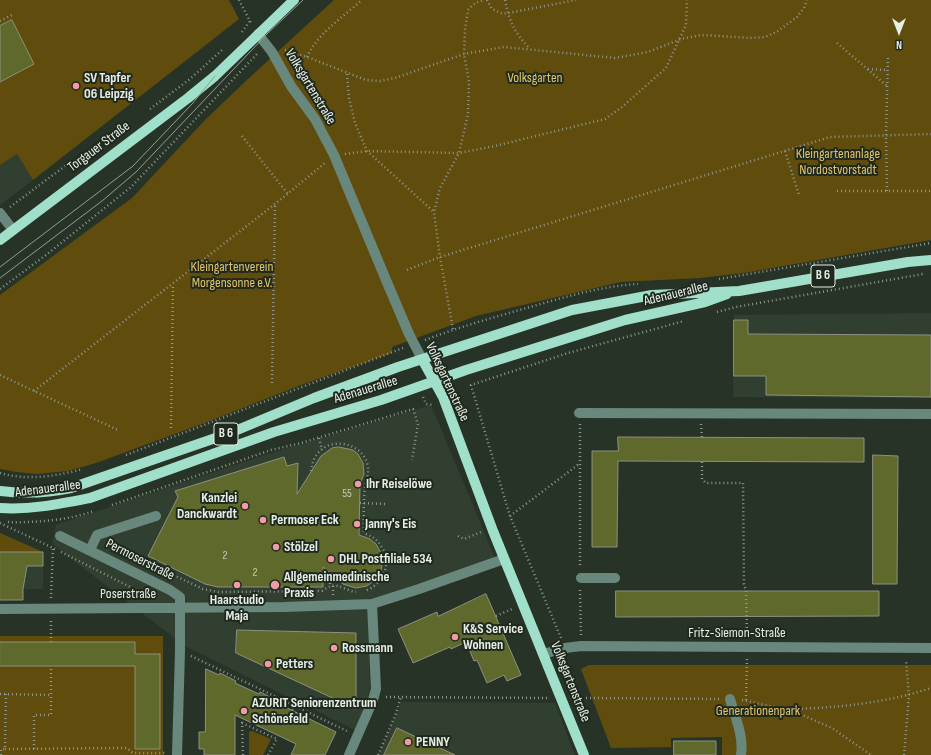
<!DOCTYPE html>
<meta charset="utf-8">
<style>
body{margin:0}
#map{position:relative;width:931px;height:755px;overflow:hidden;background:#283328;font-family:"Sofia Sans Condensed",sans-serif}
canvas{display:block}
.north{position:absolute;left:879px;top:12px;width:40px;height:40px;-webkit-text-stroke:3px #1f291e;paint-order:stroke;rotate:180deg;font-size:11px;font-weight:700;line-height:16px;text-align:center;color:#e6eee6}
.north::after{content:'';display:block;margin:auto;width:14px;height:18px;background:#e6eee6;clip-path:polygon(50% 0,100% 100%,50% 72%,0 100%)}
</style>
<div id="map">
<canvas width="931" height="755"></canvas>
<div class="north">N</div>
</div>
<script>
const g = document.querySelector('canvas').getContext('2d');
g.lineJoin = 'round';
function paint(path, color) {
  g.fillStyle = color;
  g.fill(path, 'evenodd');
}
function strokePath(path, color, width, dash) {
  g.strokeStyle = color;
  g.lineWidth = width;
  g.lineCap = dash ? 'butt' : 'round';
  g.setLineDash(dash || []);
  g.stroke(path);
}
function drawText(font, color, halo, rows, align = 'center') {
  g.font = font + ' "Sofia Sans Condensed",sans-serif';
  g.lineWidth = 4;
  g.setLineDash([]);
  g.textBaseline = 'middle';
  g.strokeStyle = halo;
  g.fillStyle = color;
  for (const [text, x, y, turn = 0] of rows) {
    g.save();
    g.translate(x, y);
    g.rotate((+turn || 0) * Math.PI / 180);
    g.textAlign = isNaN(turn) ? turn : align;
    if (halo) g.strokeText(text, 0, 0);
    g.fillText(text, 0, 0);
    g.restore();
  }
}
paint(new Path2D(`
 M17 154 33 180 0 205V165Z
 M931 313V398L733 397 734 315Z
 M431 405 498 565 368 609 370 694 355 730 185 646 52 544 56 525 265 455Z
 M0 552H43V589H23V600H0Z
 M402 702 555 703 575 755H378Z`), '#303f2f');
paint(new Path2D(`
 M0 0H229L239 19 33 180 17 154 0 165Z
 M334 0H931V240L744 273 700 278 621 282 476 316 392 347V353L301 385 207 422 96 463 68 471 37 474 16 472 0 469V295L132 198 205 120 249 78Z
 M0 533 43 552H0Z
 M0 636H163V755H0Z
 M589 665H931V755H722V737L671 738V747L611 748 581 669Z
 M252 731 271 739 263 755H249V732Z`), '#604d0e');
const building = new Path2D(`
 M12 20 34 64 0 82V26Z
 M734 320H748V334L931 335V397L766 395V376H734Z
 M618 437 864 438V462L618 461 617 547H592V451H618Z
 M339 447 353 450 358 454 363 463 364 474 360 484 359 535 370 539 376 544 382 555 383 561 380 574 376 579 367 586 356 588 349 586 343 584 323 567V587H218L205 584 148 556 178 497 175 491 284 457 287 466 298 463 297 494 321 456 332 448Z
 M873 455 898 456 897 584H873Z
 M0 552H43V566H27L23 589V600H0Z
 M616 591H879V616L616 617Z
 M486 594 521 675 507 681 504 675 487 683 477 660 474 661 466 642 451 649 450 647 413 663 398 629 437 612 438 616Z
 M237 630 356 633V709L236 653Z
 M0 642H135V654H160V749H135V666H0Z
 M206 669 219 675 220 673 236 681 235 683 259 694 260 692 278 701 277 703 336 732 325 755H291L296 744 235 715V755H204V749H199V732H205Z
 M397 728 455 755H384Z
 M674 741H716V755H674Z`);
paint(building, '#5f692c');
strokePath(building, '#8d9080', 1);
strokePath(new Path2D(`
 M239 0 251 23
 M487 0 492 9 503 14 576 0
 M505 0C510 23 513 30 529 48
 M0 21 12 15
 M242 32 250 21
 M837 43 887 86
 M285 50 307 57 366 80 380 81 395 78 464 54 504 47 615 58 648 52 681 39 701 35 753 38 765 37 778 31 797 17 804 8 807 0
 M307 57C317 34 344 16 362 0
 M868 69 887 70
 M347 74 349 98 355 123 367 151 434 212
 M150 109 190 79 222 50
 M242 136 288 194
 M785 151 799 195
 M345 154 367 151 459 153 495 146 605 119 622 107 666 68 686 25 687 0
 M837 191H931
 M887 191 886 135 888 56
 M10 207 65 166 99 149
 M407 270 440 257 830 137 931 134
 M719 279 931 243
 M0 289 46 255 131 187 258 53
 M717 312 736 307 923 274
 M453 329 440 257 434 212 440 188 459 153 468 114 469 82 464 54 465 29 468 10 475 3 483 0
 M425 340C459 327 495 317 530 307 565 297 601 286 638 284
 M0 375 118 430
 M272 383 275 205
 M34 391 275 204 325 163
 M423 397 426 404 434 405
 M580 424V567
 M701 424 702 438
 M171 428 173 284
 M319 438 322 450
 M126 455 403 348
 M702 462V479L706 483H743L744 584 746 591 747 635
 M311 471C312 465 313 460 317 454 331 436 361 443 367 463 370 474 366 478 365 487 363 502 364 518 364 533 371 536 377 539 381 546 393 562 383 586 364 591
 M0 473C27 481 57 476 83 469
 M360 503 386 504
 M112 505 271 450 301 443 413 409 418 424 412 460
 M510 516 579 464
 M8 522C35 523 69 520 94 511
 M0 523 55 549
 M458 536 464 539 481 532
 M61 552 148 596
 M142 564 144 561 203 589 218 592 322 591C337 580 340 589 356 592
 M330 575V586
 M580 590 581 635
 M333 595V586
 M51 598 53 548
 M496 616 512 609
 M51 621V642
 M561 638 510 516 471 385 568 353 684 321
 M191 656 347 731
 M0 694 51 695
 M386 697 549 698
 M586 698 719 699
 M742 700 793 711 832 728 871 755
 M746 700 747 658
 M790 709C837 708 886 703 931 688
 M289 717 294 706
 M5 749 127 748 133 753H167
 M34 749V715H51V666
 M1 755V749H5L6 694
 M243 755 242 723 277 739 268 755
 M378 755 395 716 401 697
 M904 755 909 696 906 660`), '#8e978e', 2.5, [1, 3]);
strokePath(new Path2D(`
 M258 34 272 52 291 86 315 119 334 155 386 280 409 334 422 359
 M0 213 13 230
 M579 413 931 414
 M60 536 170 590 180 597V651L177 755
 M90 550 97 535 156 516
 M581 578H615
 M0 609 284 607 372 604 419 589 504 559
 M543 654 565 648 581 646 931 648
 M730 699C735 717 744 736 741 755
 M349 755 373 700 376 689 372 604`), '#69887d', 10);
strokePath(new Path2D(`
 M0 240 188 98 215 76 294 0
 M422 359 443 397 493 531 584 755
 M0 491C25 494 47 493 71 488L230 433 314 398 398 367 572 310 652 295 739 291 908 262 931 260
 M0 508C31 510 60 504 90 498L274 432 381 400 466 370 625 320 705 302 727 294`), '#a0e0ca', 10);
strokePath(new Path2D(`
 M0 267 133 166 192 104 215 76
 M0 278 102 201 136 172 267 34 303 0`), '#949d94', 1);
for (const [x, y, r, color] of [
 [76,86,4,"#f39aa7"],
 [358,484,4,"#f39aa7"],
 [245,506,4,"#f39aa7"],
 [263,520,4,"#f39aa7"],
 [357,524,4,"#f39aa7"],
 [276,547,4,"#f39aa7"],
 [331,559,4,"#f39aa7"],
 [237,585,4,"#f39aa7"],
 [275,585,5,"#f39aa7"],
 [455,637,4,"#f39aa7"],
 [334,648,4,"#f39aa7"],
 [268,664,4,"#f39aa7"],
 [244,711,4,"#f39aa7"],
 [408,742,4,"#f39aa7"]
]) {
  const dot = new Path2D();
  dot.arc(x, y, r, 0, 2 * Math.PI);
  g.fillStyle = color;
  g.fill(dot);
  strokePath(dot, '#1f291e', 1.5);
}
drawText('12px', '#c4cdb8', null, [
 ["55",347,494],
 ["2",225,556],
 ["2",255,573]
]);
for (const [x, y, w] of [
 [823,276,24],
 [226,434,24]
]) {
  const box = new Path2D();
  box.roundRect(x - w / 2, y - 11, w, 22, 3);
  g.fillStyle = '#1f291e';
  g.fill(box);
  strokePath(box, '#e6eee6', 1);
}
drawText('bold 13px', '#e6eee6', null, [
 ["B 6",823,276],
 ["B 6",226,434]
]);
drawText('bold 14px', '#e6eee6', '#1f291e', [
 ["SV Tapfer",84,78],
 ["06 Leipzig",84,94],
 ["Ihr Reiselöwe",366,484],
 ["Kanzlei",237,498,"right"],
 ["Danckwardt",237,514,"right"],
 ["Permoser Eck",271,520],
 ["Janny's Eis",365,524],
 ["Stölzel",284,547],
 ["DHL Postfiliale 534",339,559],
 ["Allgemeinmedinische",284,577],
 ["Praxis",284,593],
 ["Haarstudio",237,600,"center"],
 ["Maja",237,616,"center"],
 ["K&S Service",463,629],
 ["Wohnen",463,645],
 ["Rossmann",342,648],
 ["Petters",276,664],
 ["AZURIT Seniorenzentrum",252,703],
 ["Schönefeld",252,719],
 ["PENNY",416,742]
], 'left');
drawText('14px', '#e3c46a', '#1f291e', [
 ["Volksgarten",535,78],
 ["Kleingartenanlage",838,154],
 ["Nordostvorstadt",838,170],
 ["Kleingartenverein",232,267],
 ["Morgensonne e.V.",232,283],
 ["Generationenpark",758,711]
]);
drawText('14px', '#e6eee6', '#1f291e', [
 ["Volksgartenstraße",310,87,59],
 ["Torgauer Straße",99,147,-37],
 ["Adenauerallee",676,294,-14],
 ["Volksgartenstraße",447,382,65],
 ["Adenauerallee",366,390,-17],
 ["Adenauerallee",48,489,-7],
 ["Permoserstraße",140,560,27],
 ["Poserstraße",128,594],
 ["Fritz-Siemon-Straße",737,633],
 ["Volksgartenstraße",570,682,68]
]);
</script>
